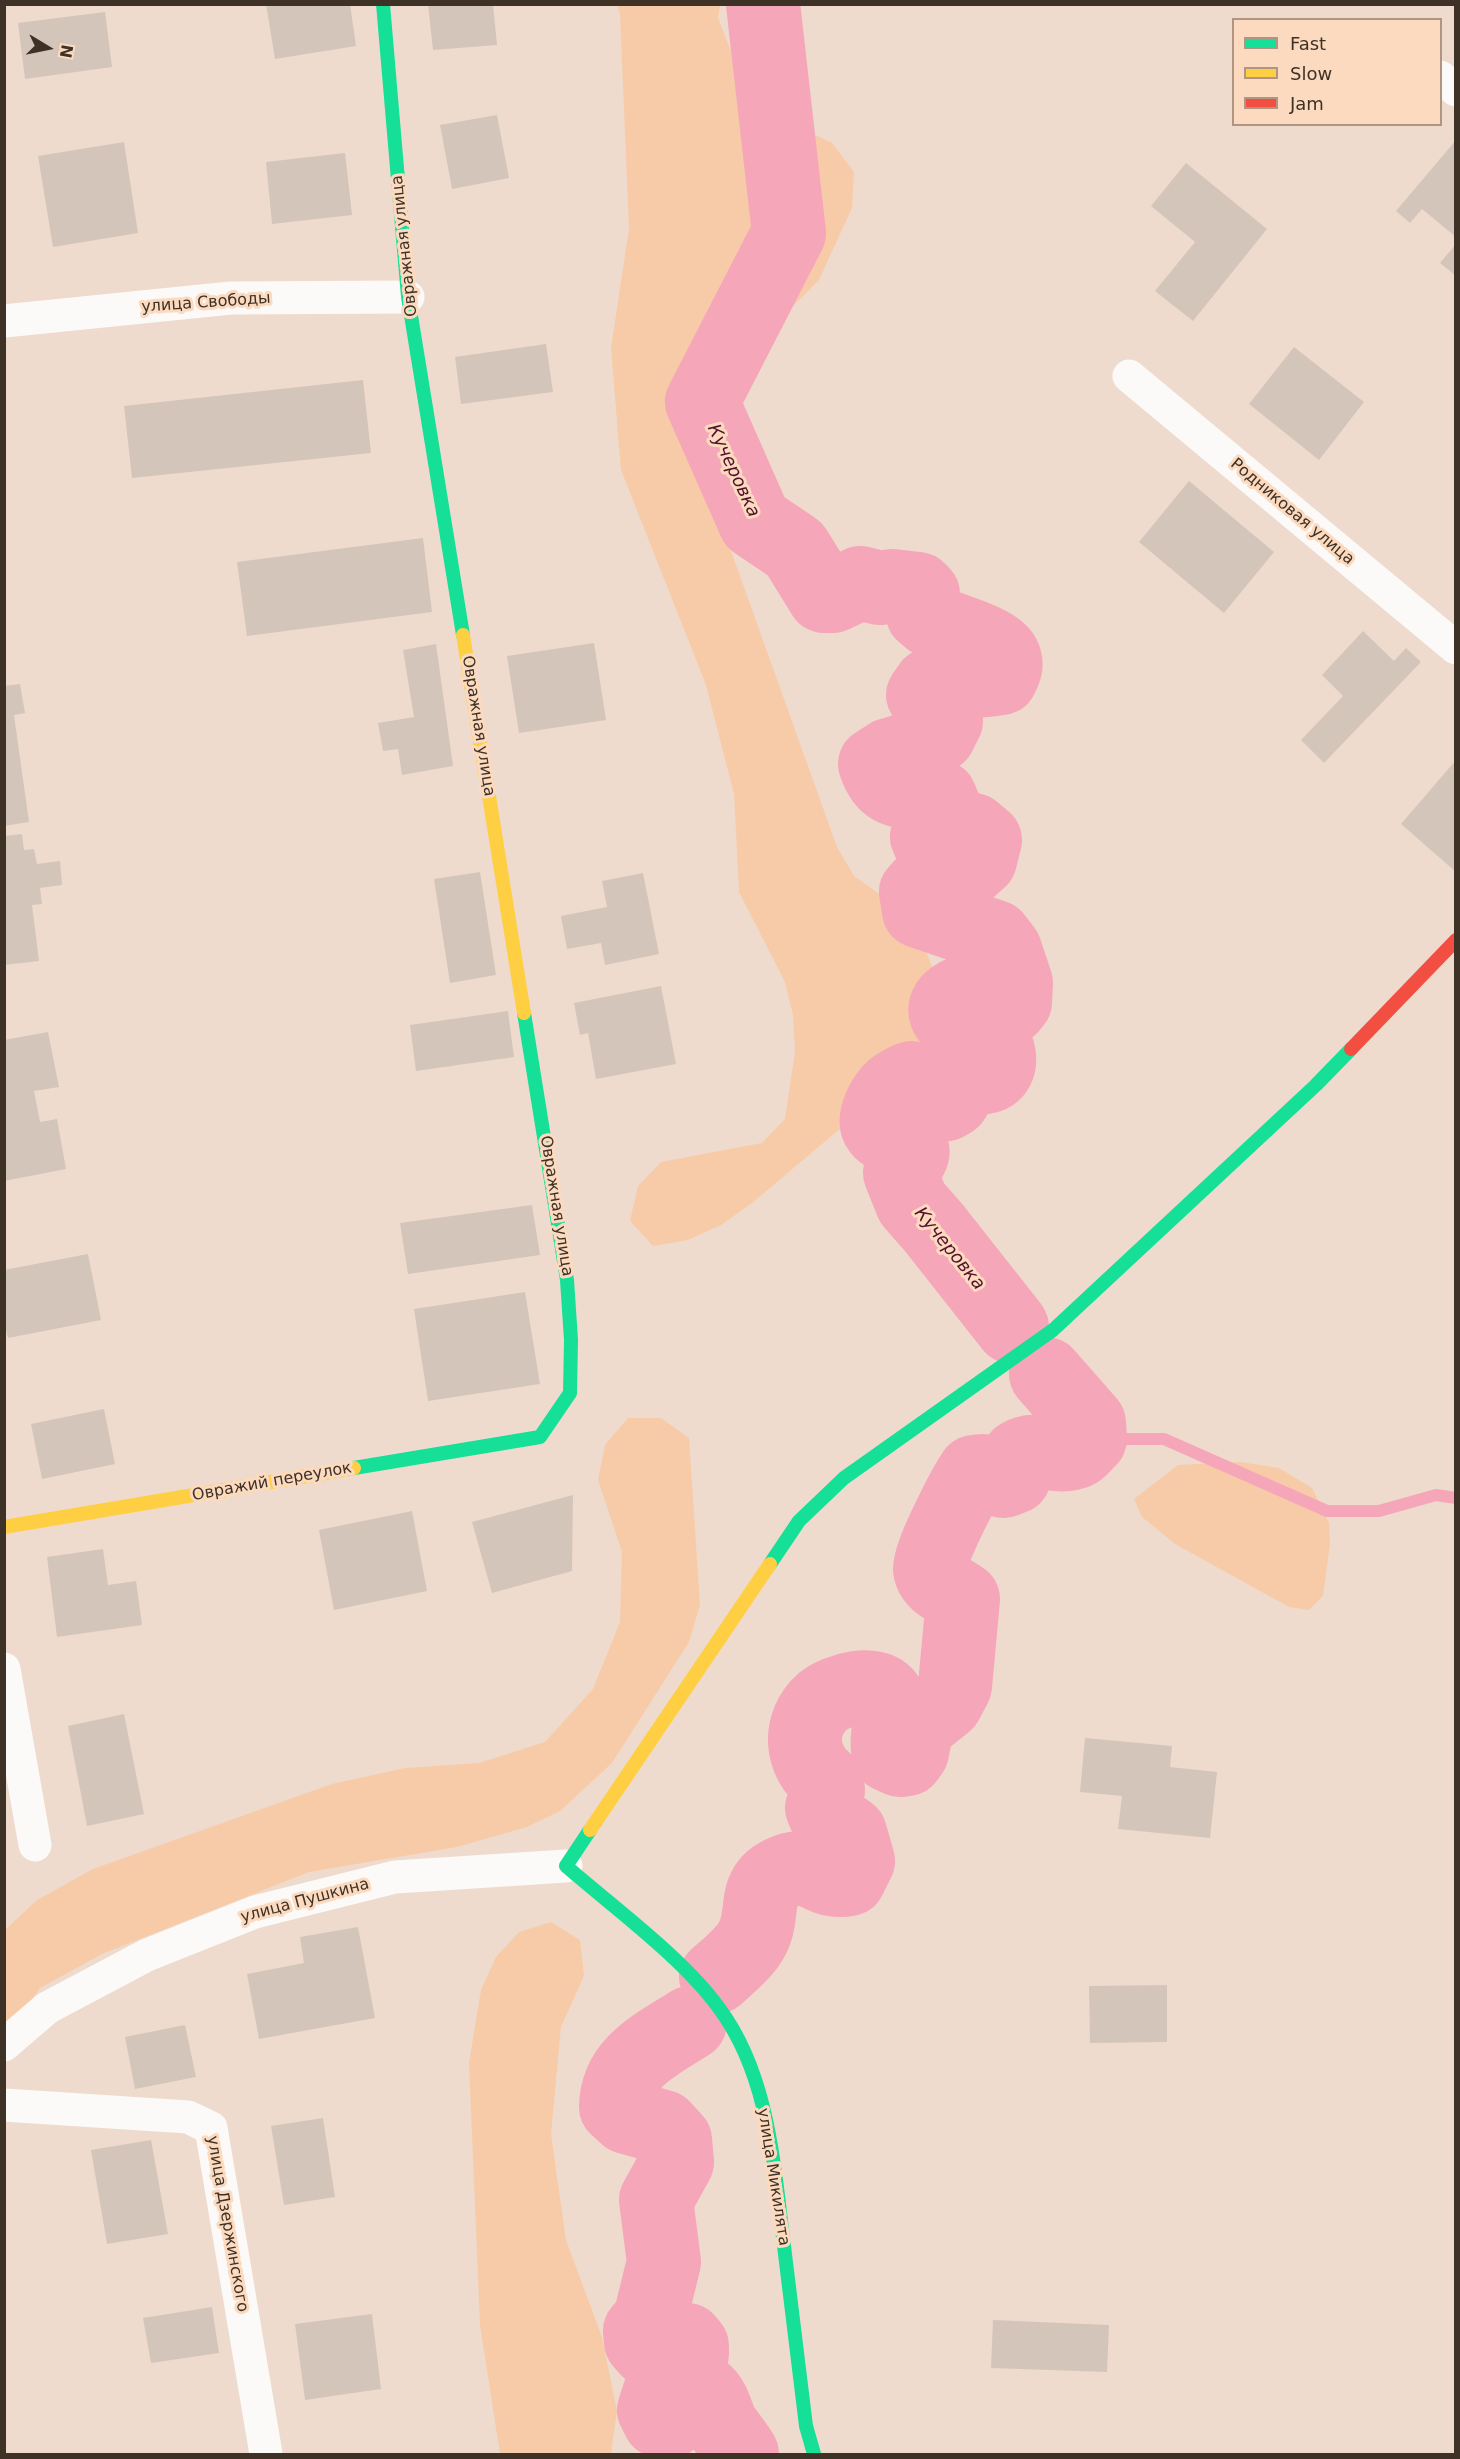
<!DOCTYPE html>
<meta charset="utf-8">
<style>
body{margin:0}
#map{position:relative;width:1460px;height:2459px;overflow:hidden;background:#eedbcd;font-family:"DejaVu Sans",sans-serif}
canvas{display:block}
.frame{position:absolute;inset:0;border:6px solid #3e3126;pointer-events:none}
.legend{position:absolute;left:1232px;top:18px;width:210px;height:108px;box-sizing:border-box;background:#fcdabf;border:2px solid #b09682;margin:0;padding:8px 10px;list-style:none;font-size:18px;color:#3e3126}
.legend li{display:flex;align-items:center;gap:12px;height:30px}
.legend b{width:30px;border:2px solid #b09682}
.north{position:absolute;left:18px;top:18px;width:60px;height:60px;-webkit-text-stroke:4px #fcdabf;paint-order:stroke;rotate:100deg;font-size:16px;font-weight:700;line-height:24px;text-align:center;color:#3e3126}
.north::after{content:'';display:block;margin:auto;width:21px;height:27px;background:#3e3126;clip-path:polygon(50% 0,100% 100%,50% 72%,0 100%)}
</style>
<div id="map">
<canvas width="1460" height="2459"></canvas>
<div class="frame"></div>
<ul class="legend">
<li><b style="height:8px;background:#16e098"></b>Fast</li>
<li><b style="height:8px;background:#ffcf43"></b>Slow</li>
<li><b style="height:8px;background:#f24e42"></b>Jam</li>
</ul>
<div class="north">N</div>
</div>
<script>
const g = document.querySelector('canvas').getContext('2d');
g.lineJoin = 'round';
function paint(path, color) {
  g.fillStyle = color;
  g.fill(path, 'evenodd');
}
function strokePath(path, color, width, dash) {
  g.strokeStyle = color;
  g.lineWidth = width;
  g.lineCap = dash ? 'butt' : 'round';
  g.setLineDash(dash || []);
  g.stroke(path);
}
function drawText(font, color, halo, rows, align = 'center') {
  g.font = font + ' "DejaVu Sans",sans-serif';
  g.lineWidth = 6;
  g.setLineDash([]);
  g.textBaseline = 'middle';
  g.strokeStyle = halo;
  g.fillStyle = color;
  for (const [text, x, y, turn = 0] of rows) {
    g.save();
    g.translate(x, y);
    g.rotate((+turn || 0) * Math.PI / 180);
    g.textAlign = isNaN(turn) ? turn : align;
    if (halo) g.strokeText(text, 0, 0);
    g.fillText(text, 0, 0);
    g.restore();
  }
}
paint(new Path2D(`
 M617 5H720L718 18 746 89 770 113 832 143 854 172 852 208 819 280 791 308 722 334 702 367 701 467 837 847 854 876 912 917 940 986 918 1056 891 1086 752 1203 721 1225 688 1240 653 1246 630 1221 638 1186 661 1162 762 1143 785 1119 795 1051 793 1015 785 982 739 892 734 794 706 685 621 470 611 348 629 229 620 14Z
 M628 1418H661L689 1438 700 1605 689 1642 612 1763 560 1811 527 1827 457 1847 309 1872 102 1954 40 1988 5 2038V1930L37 1900 93 1869 332 1784 405 1768 479 1763 545 1742 593 1689 620 1622 622 1552 598 1480 605 1445Z
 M1240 1462 1279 1468 1312 1488 1329 1523 1330 1544 1323 1596 1309 1610 1289 1607 1175 1544 1142 1517 1134 1499 1178 1465Z
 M551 1922 580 1940 584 1976 561 2027 551 2134 566 2240 602 2337 617 2411 611 2454H500L480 2325 469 2063 481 1990 496 1957 519 1932Z`), '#f7cba8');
strokePath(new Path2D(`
 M1090 1439H1164L1327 1511H1379L1436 1495 1456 1498`), '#f5a6b9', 12);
strokePath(new Path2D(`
 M763 4 789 233 702 402 755 522 795 549 824 596H833L860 583 880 588 892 586 918 589 923 594V614L930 620C948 629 994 640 1003 655 1008 664 1005 670 1001 678 977 683 954 679 930 685L923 695 944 709 946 714V721L939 735 920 746 889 755 875 764C888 802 910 787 940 797L945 809C942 821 933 825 927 837L932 848C955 847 953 837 973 830L985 840 980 860 964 874 934 872 916 892 919 911 995 937 1005 950 1016 983 1015 1002 1011 1007H1003C998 1003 992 994 986 992 968 984 931 1003 951 1021 963 1032 978 1032 991 1037 1000 1048 1006 1073 985 1077 978 1078 972 1075 966 1078L953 1100 946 1104 932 1098 925 1083 911 1078C896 1084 888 1090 881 1105 863 1144 907 1134 912 1149 915 1156 904 1167 900 1173L912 1203 934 1228 1012 1327
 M716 1977C727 1967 741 1956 749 1944 770 1914 745 1883 792 1869 813 1863 821 1885 849 1879L858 1861 850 1833 825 1815 822 1808 828 1790 826 1781C800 1761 797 1724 823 1701 837 1690 875 1679 887 1696 895 1708 884 1738 889 1755L900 1760 907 1759 912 1752 917 1726 946 1703 955 1686 963 1599C952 1590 932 1585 930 1569 929 1554 964 1487 974 1472 984 1470 989 1470 996 1479L1004 1481 1014 1477 1019 1456C1037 1445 1057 1460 1076 1452 1081 1450 1086 1442 1090 1439L1089 1423 1046 1374
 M690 2023C656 2045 617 2062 616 2107L627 2117 663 2127 675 2140 677 2162 656 2200 664 2262 650 2319 640 2331 641 2342 648 2350H658L687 2340 692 2346V2354L663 2382 654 2410 659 2420 669 2422C678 2414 681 2401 688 2395 711 2378 715 2415 723 2427 729 2436 737 2445 742 2454`), '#f5a6b9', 74);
paint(new Path2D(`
 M266 4H350L356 46 275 59Z
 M428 4H493L497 45 433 50Z
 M105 12 112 67 25 79 18 23Z
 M497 115 509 178 452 189 440 125Z
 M1456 140V237L1422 209 1410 223 1396 211Z
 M124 142 138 233 53 247 38 156Z
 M345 153 352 215 272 224 266 162Z
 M1186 163 1267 229 1193 321 1155 291 1195 242 1151 206Z
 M1456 244V276L1440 263Z
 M546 344 553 392 461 404 455 357Z
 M1294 347 1364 402 1319 460 1249 404Z
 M363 380 371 453 132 478 124 406Z
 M1189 481 1274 552 1224 613 1139 542Z
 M423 538 432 612 247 636 237 562Z
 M1363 631 1394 661 1406 648 1421 662 1324 763 1301 740 1343 696 1322 675Z
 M594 643 606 720 519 733 507 656Z
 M436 644 453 766 402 775 398 749 383 751 378 723 414 717 403 650Z
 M20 684 25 713 14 715 29 822 4 826V686Z
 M1456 760V872L1401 824Z
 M22 834 24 850 34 849 37 864 60 861 62 885 40 888 42 904 32 905 39 961 4 965V836Z
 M480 872 496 975 450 983 434 879Z
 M643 873 659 954 605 965 601 943 567 949 561 916 607 907 602 881Z
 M661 986 676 1064 596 1079 588 1033 580 1035 574 1003Z
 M508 1011 514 1057 416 1071 410 1025Z
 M48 1032 59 1087 34 1091 40 1122 57 1119 66 1169 4 1181V1040Z
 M532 1205 540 1255 408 1274 400 1223Z
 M88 1254 101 1320 8 1338 4 1321V1270Z
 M525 1292 540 1384 428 1401 414 1309Z
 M104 1409 115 1464 42 1479 31 1424Z
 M573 1495 572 1571 492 1593 472 1522Z
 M412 1511 427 1591 334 1610 319 1530Z
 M103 1549 108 1585 136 1581 142 1625 57 1637 47 1557Z
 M124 1714 144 1814 87 1826 68 1726Z
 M1085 1738 1172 1746 1170 1767 1217 1772 1210 1838 1118 1829 1122 1796 1080 1792Z
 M358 1927 375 2018 259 2039 247 1974 304 1963 300 1937Z
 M1167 1985V2042L1090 2043 1089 1986Z
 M185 2025 196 2077 135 2089 125 2037Z
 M323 2118 335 2197 284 2205 271 2126Z
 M151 2140 168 2234 107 2244 91 2150Z
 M212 2307 219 2353 151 2363 143 2318Z
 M372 2314 381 2389 305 2400 295 2324Z
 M993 2320 1109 2325 1107 2372 991 2368Z`), '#d4c5ba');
strokePath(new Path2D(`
 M1440 77 1456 90
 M4 321 231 298 408 297
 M1129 376 1456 648
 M4 1669 35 1845
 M4 2045 47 2008 147 1955 255 1912 395 1877 566 1866
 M4 2105 188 2117 211 2128 266 2454`), '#fcfaf8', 33);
strokePath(new Path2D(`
 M383 4 408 297 463 635
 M354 1468 540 1437 570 1393 571 1340 567 1280 524 1013
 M770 1564 799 1521 844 1478 1053 1330 1316 1085 1351 1049
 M590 1830 566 1866C613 1907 683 1958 719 2008 769 2075 774 2166 784 2246 791 2306 799 2366 806 2426L814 2454`), '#16e098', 14);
strokePath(new Path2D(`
 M463 635 524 1013
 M4 1527 354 1468
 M590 1830 770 1564`), '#ffcf43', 14);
strokePath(new Path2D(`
 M1351 1049 1456 940`), '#f24e42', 14);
drawText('16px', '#3e3126', '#fcdabf', [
 ["Овражная улица",405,246,-96],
 ["улица Свободы",206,303,-4],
 ["Родниковая улица",1292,512,40],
 ["Овражная улица",478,726,81],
 ["Овражная улица",556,1206,81],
 ["Овражий переулок",272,1482,-10],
 ["улица Пушкина",305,1901,-15],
 ["улица Микилята",773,2177,81],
 ["улица Дзержинского",227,2224,80]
]);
drawText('italic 18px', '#52122c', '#fcdabf', [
 ["Кучеровка",733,471,65],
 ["Кучеровка",949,1249,51]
]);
</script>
